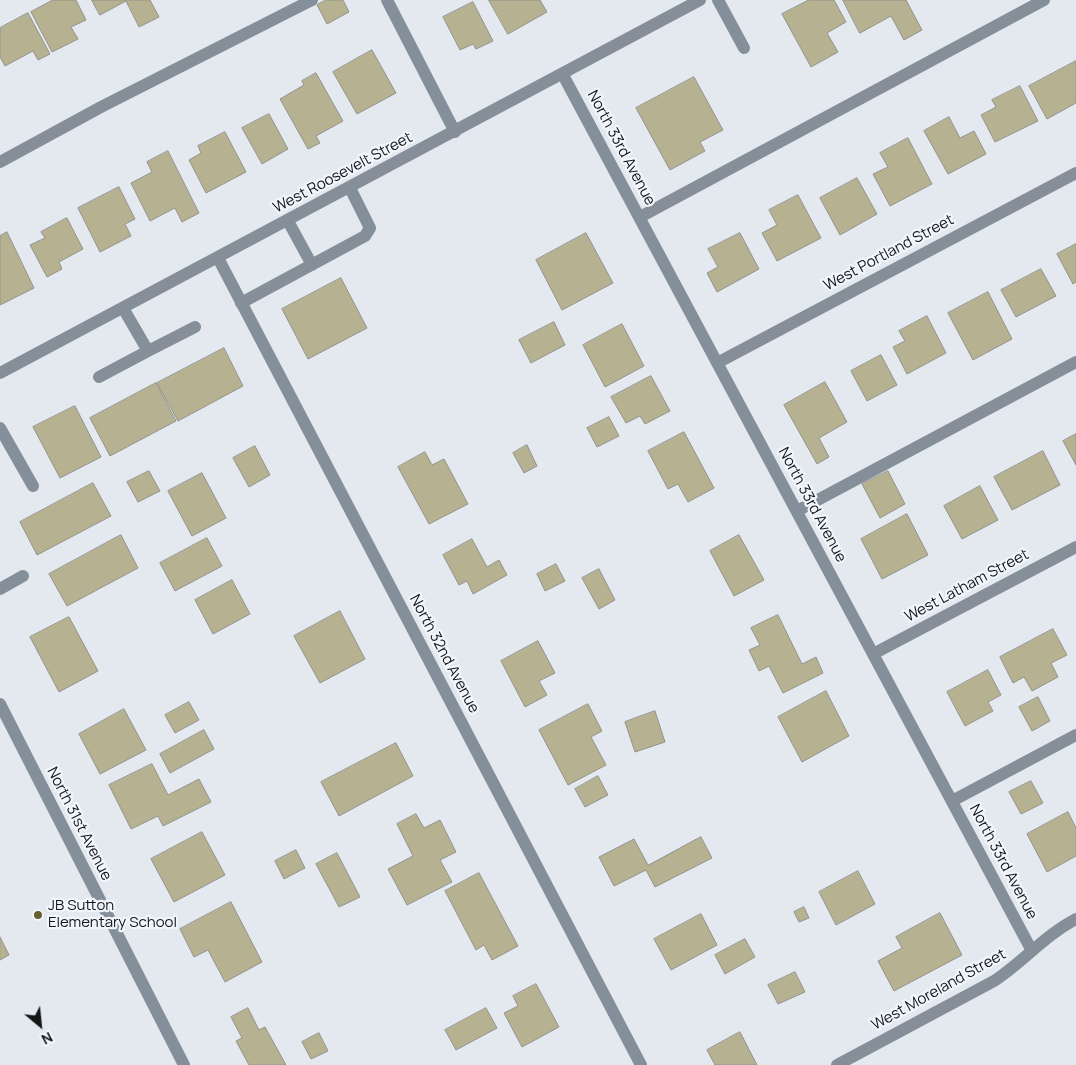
<!DOCTYPE html>
<style>
body{margin:0}
#map{position:relative;width:1076px;height:1065px;overflow:hidden;background:#e3e9ee;font-family:Manrope,sans-serif}
canvas{display:block}
.north{position:absolute;left:15px;top:1000px;width:50px;height:50px;-webkit-text-stroke:4px #f0f6fb;paint-order:stroke;rotate:152deg;font-size:14px;font-weight:700;line-height:20px;text-align:center;color:#141618}
.north::after{content:'';display:block;margin:auto;width:18px;height:22px;background:#141618;clip-path:polygon(50% 0,100% 100%,50% 72%,0 100%)}
</style>
<div id="map">
<canvas width="1076" height="1065"></canvas>
<div class="north">N</div>
</div>
<script>
const g = document.querySelector('canvas').getContext('2d');
g.lineJoin = 'round';
function paint(path, color) {
  g.fillStyle = color;
  g.fill(path, 'evenodd');
}
function strokePath(path, color, width, dash) {
  g.strokeStyle = color;
  g.lineWidth = width;
  g.lineCap = dash ? 'butt' : 'round';
  g.setLineDash(dash || []);
  g.stroke(path);
}
function drawText(font, color, halo, rows, align = 'center') {
  g.font = font + ' Manrope,sans-serif';
  g.lineWidth = 4.5;
  g.setLineDash([]);
  g.textBaseline = 'middle';
  g.strokeStyle = halo;
  g.fillStyle = color;
  for (const [text, x, y, turn = 0] of rows) {
    g.save();
    g.translate(x, y);
    g.rotate((+turn || 0) * Math.PI / 180);
    g.textAlign = isNaN(turn) ? turn : align;
    if (halo) g.strokeText(text, 0, 0);
    g.fillText(text, 0, 0);
    g.restore();
  }
}
const building = new Path2D(`
 M53 0H76L86 20 71 27 78 39 52 52 31 12Z
 M92 0H150L159 17 139 27 126 1 100 15Z
 M326 0H343L349 12 327 24 317 5Z
 M489 0H540L547 12 508 34Z
 M809 0H834L846 22 827 33 838 52 811 67 782 14Z
 M843 0H906L922 30 904 40 891 16 860 33Z
 M473 2 493 41 476 49 473 44 460 50 443 17Z
 M28 13 50 54 38 60 33 51 5 66 0 57V28Z
 M372 50 396 93 357 114 333 72Z
 M1076 61V103L1047 119 1029 86Z
 M316 73 343 121 316 136 320 143 308 149 280 99 304 85 302 81Z
 M694 77 723 130 700 142 705 151 670 170 636 108Z
 M1020 86 1038 121 995 142 981 115 996 107 992 100Z
 M269 114 288 149 262 164 242 128Z
 M949 117 960 138 974 131 986 154 948 174 924 131Z
 M225 132 246 172 206 193 189 160 201 153 198 146Z
 M908 138 932 184 890 206 873 174 888 167 880 153Z
 M168 151 199 213 182 222 175 208 150 221 131 183 152 172 147 162Z
 M857 178 877 214 840 235 820 198Z
 M119 187 135 219 125 224 131 236 100 252 78 208Z
 M798 195 821 238 777 261 762 233 777 225 769 210Z
 M67 218 83 249 59 262 62 269 47 277 30 245 45 238 41 232Z
 M7 232 34 288 0 305V236Z
 M586 233 613 283 562 310 536 260Z
 M740 233 759 269 717 292 707 273 718 267 708 249Z
 M1076 244V282L1073 284 1057 254Z
 M1041 269 1056 296 1016 317 1001 290Z
 M341 278 367 328 308 359 282 309Z
 M988 292 1012 339 973 360 948 313Z
 M927 316 946 353 907 374 893 347 905 341 899 331Z
 M554 322 565 345 531 363 519 340Z
 M622 324 644 366 605 387 583 345Z
 M224 348 243 386 178 421 157 383Z
 M881 355 897 385 867 401 851 371Z
 M651 376 670 411 645 424 640 416 626 423 611 397Z
 M825 382 847 422 819 438 829 457 817 464 784 405Z
 M156 383 176 421 110 456 90 418Z
 M75 406 101 457 60 478 33 427Z
 M609 417 619 436 597 447 587 428Z
 M684 432 714 488 688 502 678 484 668 489 648 451Z
 M1076 434V465L1063 441Z
 M527 445 537 466 524 473 513 453Z
 M255 446 270 475 249 487 233 458Z
 M1043 451 1060 485 1012 510 994 477Z
 M425 452 432 465 444 459 468 504 429 524 398 467Z
 M149 471 160 491 138 502 127 482Z
 M888 471 905 504 880 518 862 484Z
 M202 473 226 518 192 536 168 491Z
 M93 483 111 516 37 555 20 522Z
 M980 486 998 520 962 539 944 506Z
 M907 514 928 555 882 579 861 539Z
 M121 535 138 568 67 606 49 574Z
 M739 535 764 580 734 596 710 551Z
 M207 538 222 566 175 591 160 563Z
 M472 539 487 567 499 560 507 575 473 594 467 581 459 585 443 555Z
 M556 564 565 581 545 591 537 574Z
 M599 569 615 600 599 609 582 578Z
 M232 580 250 614 213 634 195 600Z
 M340 611 365 659 320 683 294 636Z
 M778 615 802 664 816 657 823 673 783 693 769 666 759 671 749 650 760 645 751 628Z
 M69 617 98 671 59 692 30 637Z
 M1053 629 1067 655 1051 663 1058 677 1032 691 1024 677 1013 683 1000 657Z
 M538 641 555 673 539 681 547 695 525 707 501 661Z
 M988 670 1001 695 988 702 993 711 965 726 947 692Z
 M826 691 849 736 802 762 778 717Z
 M1038 697 1050 721 1032 731 1019 707Z
 M189 702 199 720 175 733 165 715Z
 M588 704 602 731 591 737 606 765 568 785 539 730Z
 M124 709 146 750 100 774 79 734Z
 M655 711 665 742 635 752 625 722Z
 M204 730 214 749 170 773 160 754Z
 M396 743 413 776 339 816 321 782Z
 M152 764 168 795 199 779 211 802 163 826 158 816 131 829 109 785Z
 M598 776 608 795 585 807 575 789Z
 M1031 781 1043 803 1021 814 1009 792Z
 M1068 812 1076 828V856L1047 872 1027 834Z
 M416 814 424 828 440 820 456 852 440 860 452 882 407 905 388 869 413 856 397 824Z
 M202 832 225 875 174 902 151 859Z
 M701 837 712 858 655 887 646 870 614 886 599 857 634 839 648 865Z
 M296 850 305 868 284 879 275 861Z
 M337 853 360 897 339 907 316 864Z
 M858 871 875 904 836 925 819 892Z
 M479 873 518 946 492 960 484 945 476 950 445 891Z
 M231 902 262 962 225 982 208 950 194 957 180 929Z
 M804 907 809 918 799 922 794 912Z
 M940 913 962 955 894 991 878 961 902 948 896 937Z
 M701 914 717 945 671 970 654 939Z
 M0 937 9 955 0 960Z
 M745 939 755 957 725 974 715 955Z
 M795 972 805 992 778 1004 768 985Z
 M536 984 559 1027 522 1047 504 1013 518 1006 513 996Z
 M248 1008 259 1030 265 1027 286 1065H249L236 1041 242 1038 231 1017Z
 M486 1008 497 1028 456 1050 445 1030Z
 M740 1032 757 1065H715L707 1050Z
 M319 1033 328 1051 311 1059 302 1042Z`);
paint(building, '#b5b191');
strokePath(building, '#94938d', 1);
strokePath(new Path2D(`
 M718 0 744 48
 M0 162 101 107 312 0
 M640 217 1044 0
 M288 221 312 265
 M241 303 365 236 370 228 350 188
 M123 308 148 351 195 327
 M99 377 148 351
 M0 428 33 486
 M797 511 1076 362
 M0 589 23 576
 M952 801 1076 735`), '#848f99', 12);
strokePath(new Path2D(`
 M387 0 455 132
 M563 75 1032 951
 M218 258 641 1065
 M717 363 1076 173
 M873 654 1076 547
 M837 1065 994 981C1023 962 1045 935 1076 919`), '#848f99', 12);
strokePath(new Path2D(`
 M0 373 700 0
 M0 704 184 1065`), '#848f99', 12);
for (const [x, y, r, color] of [
 [38,915,5,"#67602d"]
]) {
  const dot = new Path2D();
  dot.arc(x, y, r, 0, 2 * Math.PI);
  g.fillStyle = color;
  g.fill(dot);
  strokePath(dot, '#f0f6fb', 2);
}
drawText('15px', '#141618', '#f0f6fb', [
 ["North 33rd Avenue",621,148,62],
 ["West Roosevelt Street",343,173,-28],
 ["West Portland Street",889,253,-28],
 ["North 33rd Avenue",812,505,62],
 ["West Latham Street",967,586,-28],
 ["North 32nd Avenue",444,654,62],
 ["North 31st Avenue",79,824,63],
 ["North 33rd Avenue",1003,862,62],
 ["West Moreland Street",939,990,-29]
]);
drawText('15px', '#141618', '#f0f6fb', [
 ["JB Sutton",48,906],
 ["Elementary School",48,923]
], 'left');
</script>
